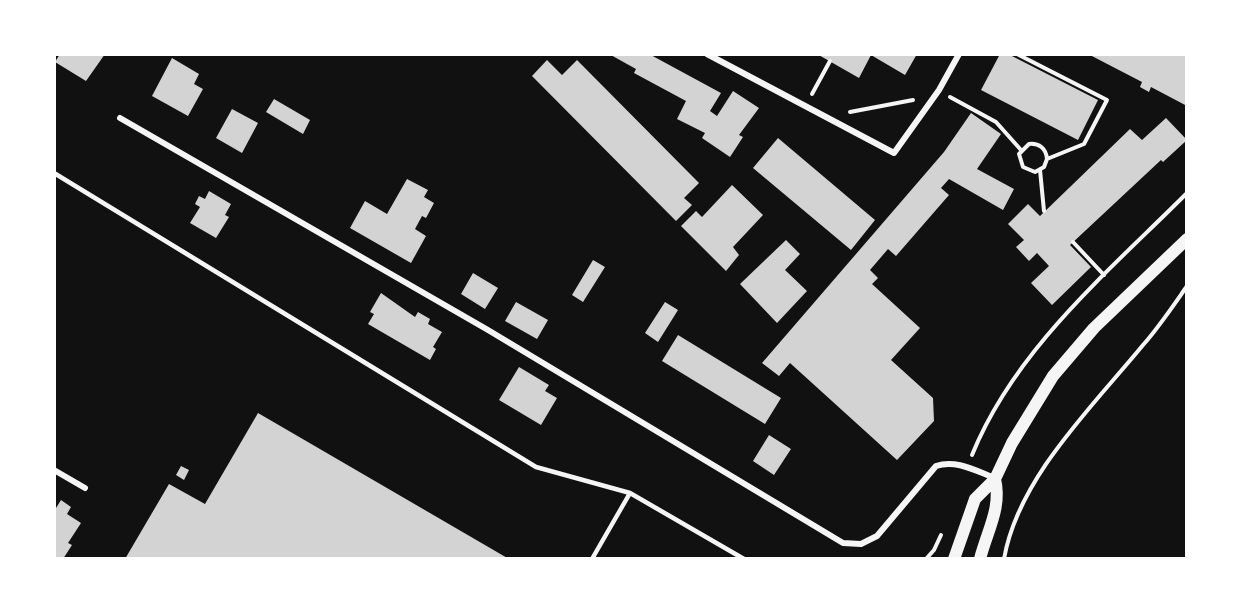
<!DOCTYPE html>
<style>
body{margin:0}
#map{position:relative;width:1241px;height:613px;overflow:hidden;background:#111;font-family:"Alegreya Sans",sans-serif}
canvas{display:block}
.frame{position:absolute;inset:0;border:56px solid #fff;pointer-events:none}
</style>
<div id="map">
<canvas width="1241" height="613"></canvas>
<div class="frame"></div>
</div>
<script>
const g = document.querySelector('canvas').getContext('2d');
g.lineJoin = 'round';
function paint(path, color) {
  g.fillStyle = color;
  g.fill(path, 'evenodd');
}
function strokePath(path, color, width, dash) {
  g.strokeStyle = color;
  g.lineWidth = width;
  g.lineCap = dash ? 'butt' : 'round';
  g.setLineDash(dash || []);
  g.stroke(path);
}
paint(new Path2D(`
 M60 54H105L86 81 55 62Z
 M609 54H649L721 93 710 111 717 116 733 91 759 108 739 135 743 137 730 157 702 138 705 133 677 119 686 101 634 73 636 69Z
 M817 54H917L905 75 871 55 859 78Z
 M1000 54H1008L1098 100 1078 140 981 90Z
 M1088 54H1187V106L1151 87 1149 92 1140 87 1142 82Z
 M172 58 199 74 194 84 203 89 188 116 152 96Z
 M547 60 562 75 577 60 699 183 684 198 692 205 676 221 532 76Z
 M274 99 310 120 303 134 266 112Z
 M232 109 258 123 242 153 216 138Z
 M971 113 1001 134 977 169 1014 189 1003 210 949 179 941 188 949 195 896 256 888 249 870 270 878 278 872 284 920 328 891 360 933 398 934 421 897 460 790 363 779 376 762 363 944 152Z
 M1166 118 1187 140 1163 162 1161 160 1070 245 1091 267 1052 305 1031 283 1049 266 1037 253 1029 261 1016 247 1024 240 1008 224 1028 204 1040 216 1130 129 1142 140Z
 M778 138 875 220 851 250 753 168Z
 M407 179 428 190 424 197 434 203 426 218 422 216 415 229 426 236 411 263 350 228 365 201 387 214Z
 M732 185 763 215 733 247 739 255 726 271 681 226 696 211 702 217Z
 M209 191 231 204 225 215 229 217 216 238 190 223 200 207 195 204 199 196 205 199Z
 M786 240 800 254 785 270 807 291 777 323 740 284Z
 M593 260 605 267 583 302 572 295Z
 M473 273 498 288 485 309 461 294Z
 M381 293 415 317 418 312 430 319 428 324 442 332 433 347 436 349 430 360 368 324 374 314 370 312Z
 M516 302 548 320 537 339 505 321Z
 M665 302 678 310 658 342 645 333Z
 M678 335 781 398 765 424 662 361Z
 M519 367 549 385 545 391 557 398 541 425 499 400Z
 M258 413 509 559H125L169 484 205 504Z
 M769 435 791 449 774 475 753 461Z
 M181 466 189 470 184 480 176 475Z
 M61 500 71 507 67 514 81 523 68 543 72 545 63 559H55L54 506 56 508Z`), '#d3d3d3');
strokePath(new Path2D(`
 M1017 54 1107 100 1084 144 1047 159 1044 167 1035 172 1023 167 1019 154 1029 144C1039 143 1046 148 1047 159
 M812 94 830 61
 M950 97 996 122 1021 150
 M850 112 913 100
 M1040 170 1044 211
 M1073 242 1104 275
 M972 455C1015 349 1108 272 1187 193
 M926 559 934 550 941 535
 M1004 559C1018 478 1093 406 1143 345 1159 327 1173 306 1187 286`), '#f5f5f5', 4);
strokePath(new Path2D(`
 M54 173 536 467 630 493 592 559
 M630 493 744 559`), '#f5f5f5', 4.5);
strokePath(new Path2D(`
 M707 54 894 153 939 90 959 54
 M120 118 488 330 843 543 861 544 877 536 936 466C956 459 976 471 995 478
 M54 470 85 488`), '#f5f5f5', 6);
strokePath(new Path2D(`
 M954 559 975 499 995 479 1012 443 1053 376 1094 328 1187 239
 M980 559C987 531 1002 508 995 479`), '#f5f5f5', 12);
</script>
